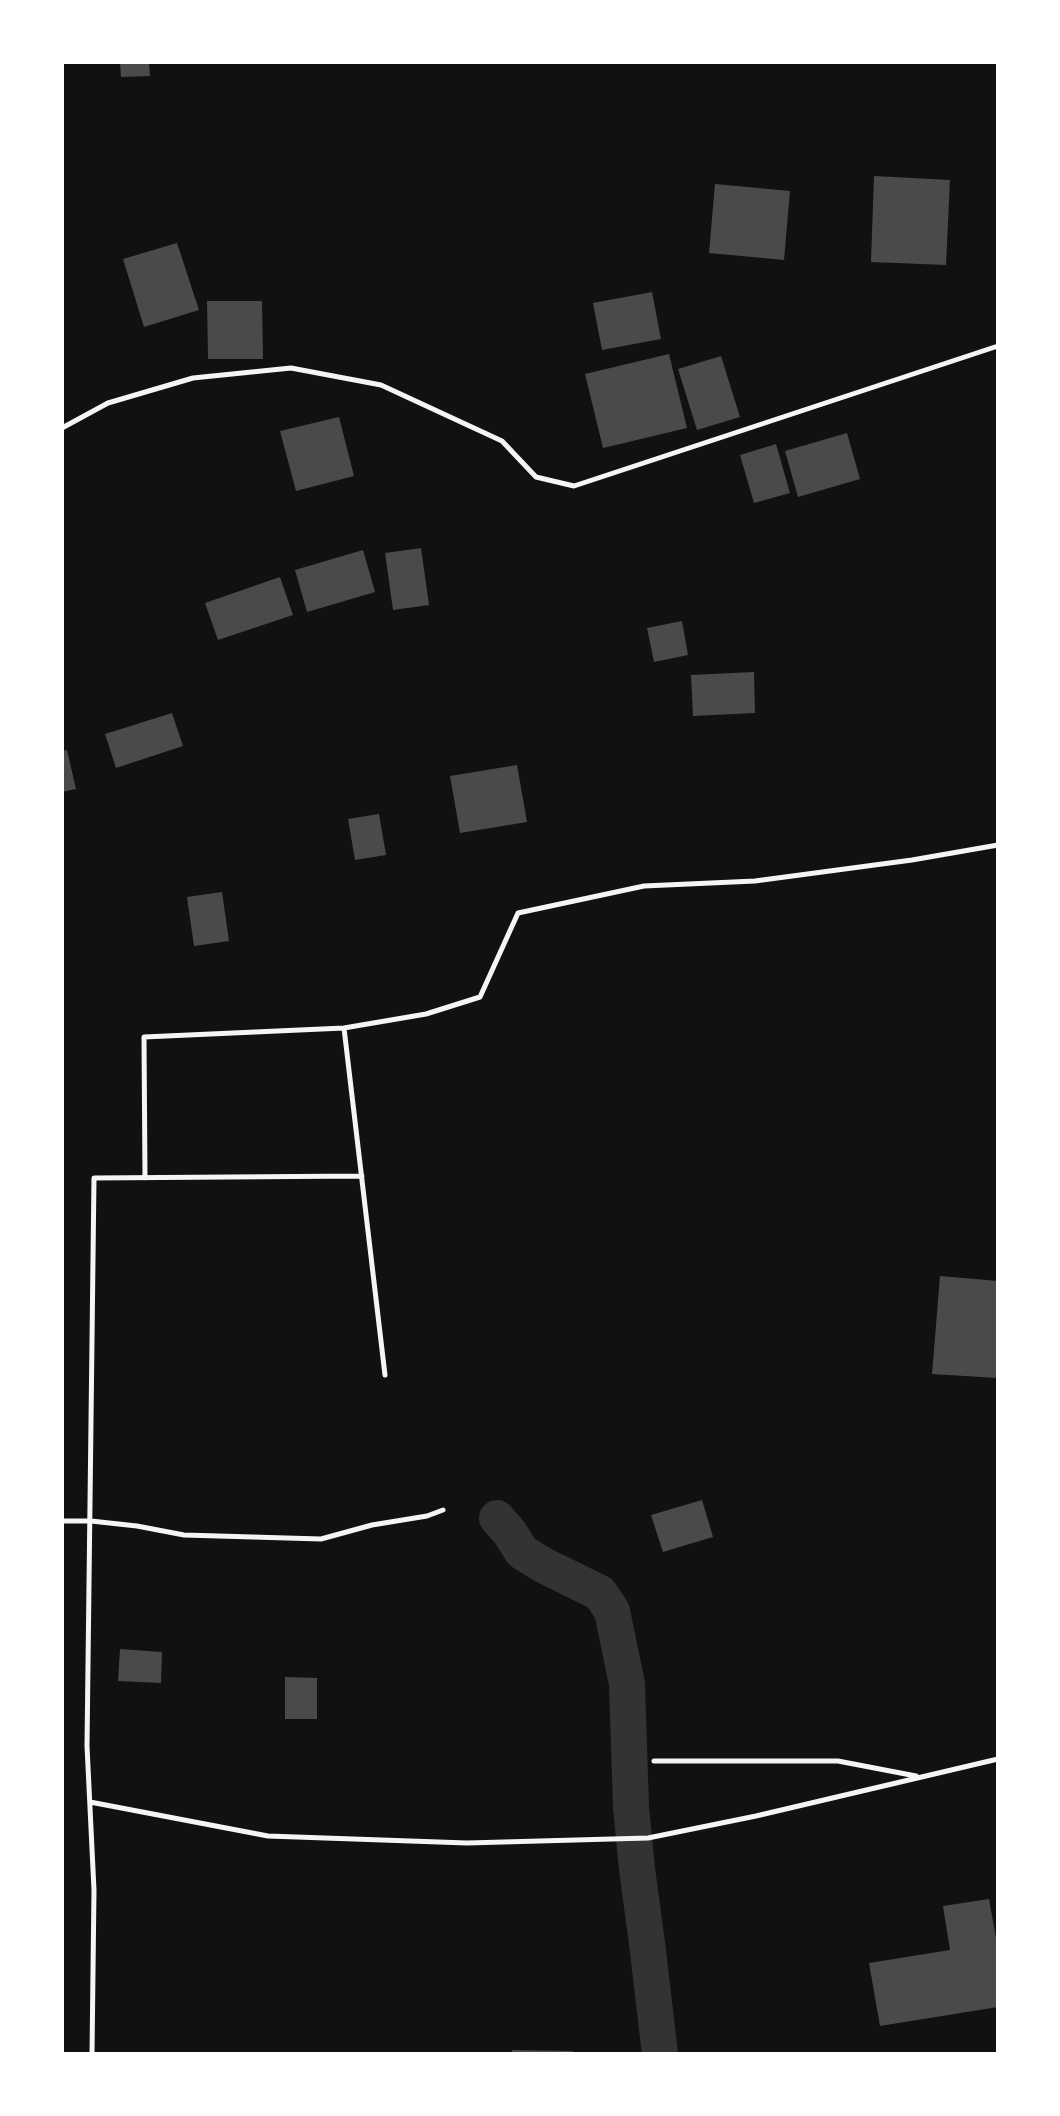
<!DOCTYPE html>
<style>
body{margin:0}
#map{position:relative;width:1060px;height:2116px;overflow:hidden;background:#111;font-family:Cabin,sans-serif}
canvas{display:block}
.frame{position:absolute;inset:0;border:64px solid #fff;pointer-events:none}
</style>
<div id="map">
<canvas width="1060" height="2116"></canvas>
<div class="frame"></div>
</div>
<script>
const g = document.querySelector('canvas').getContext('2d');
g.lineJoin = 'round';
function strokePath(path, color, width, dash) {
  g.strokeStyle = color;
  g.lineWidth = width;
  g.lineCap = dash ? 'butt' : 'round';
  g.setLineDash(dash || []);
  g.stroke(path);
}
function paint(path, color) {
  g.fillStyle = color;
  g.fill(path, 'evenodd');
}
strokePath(new Path2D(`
 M497 1518 510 1533 522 1552 543 1565 600 1593 612 1611 627 1684 631 1807 637 1869 648 1951 660 2054`), '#333', 36);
paint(new Path2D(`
 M120 62H149L150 76 121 77Z
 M874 176 950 180 946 265 871 262Z
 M715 184 790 191 784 260 709 253Z
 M177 243 199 310 144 327 123 259Z
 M652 292 661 339 602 350 593 303Z
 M207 301H262L263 359H208Z
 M669 354 687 428 603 448 585 374Z
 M721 356 740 417 697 430 678 369Z
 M339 417 354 476 296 491 280 431Z
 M847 433 860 479 798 497 785 451Z
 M776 444 790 493 754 503 740 455Z
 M421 548 429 605 393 610 385 553Z
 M363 550 375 592 307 612 295 570Z
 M280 577 293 615 218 640 205 603Z
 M682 621 688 655 654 662 647 628Z
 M754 672 755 713 693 716 691 675Z
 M172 713 183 746 116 768 105 734Z
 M67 750 76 789 62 792V751Z
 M517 765 527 822 460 833 450 776Z
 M379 814 386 855 355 860 348 819Z
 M222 892 229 941 194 946 187 897Z
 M940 1276 998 1281 997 1378 932 1374Z
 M702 1500 713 1537 663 1552 651 1515Z
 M120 1649 162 1652 161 1683 118 1681Z
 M285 1677 317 1678V1719H285Z
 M989 1899 998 1949V2007L880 2026 869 1963 950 1950 943 1906Z
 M512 2050 573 2051V2054H512Z`), '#4a4a4a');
strokePath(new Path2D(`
 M62 428 108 403 193 378 291 368 381 385 502 441 536 477 574 486 998 346
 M344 1028 385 1375
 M145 1178 144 1037 344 1028 426 1014 480 997 518 913 644 886 755 881 912 860 998 845
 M62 1521H91L137 1526 184 1535 321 1539 372 1525 427 1516 443 1510
 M654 1761H838L916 1776
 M90 1802 268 1836 467 1843 648 1838 756 1816 998 1759
 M92 2054 94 1890 87 1746 94 1178 362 1176`), '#f5f5f5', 5);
</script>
